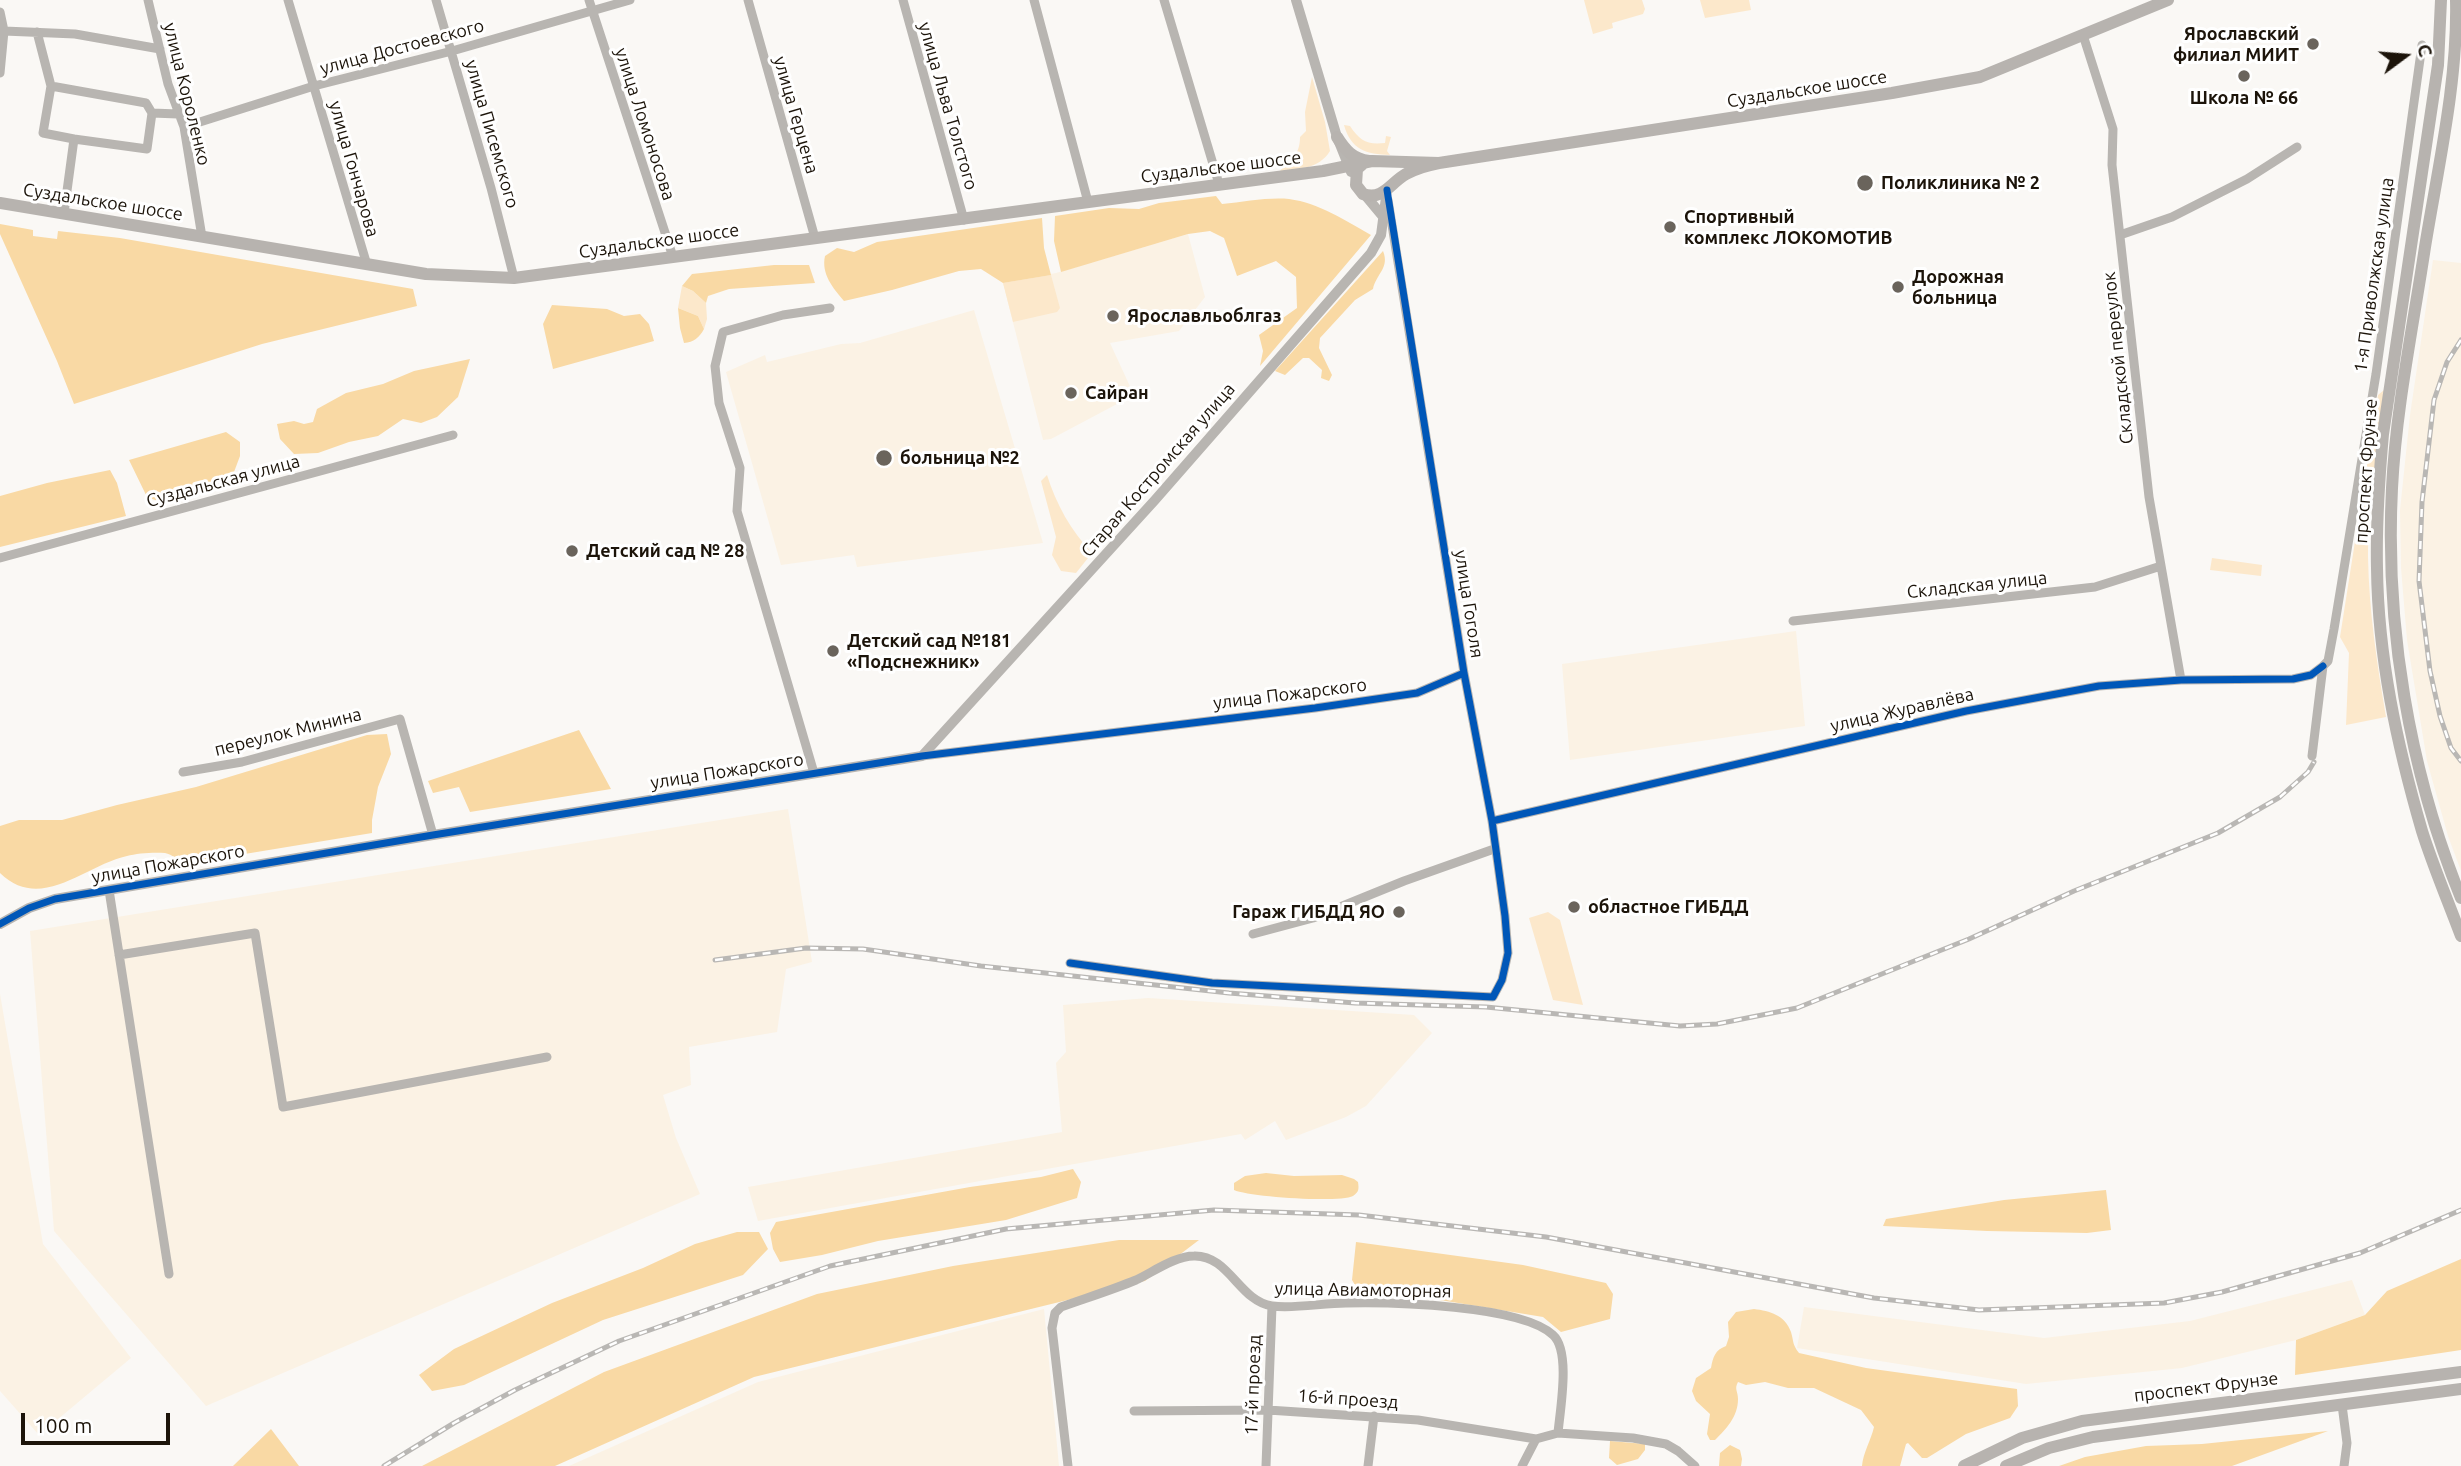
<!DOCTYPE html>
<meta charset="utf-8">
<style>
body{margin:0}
#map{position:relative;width:2461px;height:1466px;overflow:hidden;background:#faf8f5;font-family:Ubuntu,sans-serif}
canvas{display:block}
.north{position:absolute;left:2370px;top:21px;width:70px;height:70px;-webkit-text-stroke:5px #fff;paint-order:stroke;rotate:74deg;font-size:19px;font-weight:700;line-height:28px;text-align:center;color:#1c140a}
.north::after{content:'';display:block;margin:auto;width:24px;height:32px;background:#1c140a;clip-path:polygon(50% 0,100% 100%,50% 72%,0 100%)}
.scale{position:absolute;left:21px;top:1413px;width:149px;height:32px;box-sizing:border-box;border:4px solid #1c140a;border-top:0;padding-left:9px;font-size:21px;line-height:24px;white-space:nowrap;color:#1c140a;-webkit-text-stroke:5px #fff;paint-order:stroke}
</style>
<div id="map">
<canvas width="2461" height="1466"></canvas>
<div class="north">С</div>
<div class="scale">100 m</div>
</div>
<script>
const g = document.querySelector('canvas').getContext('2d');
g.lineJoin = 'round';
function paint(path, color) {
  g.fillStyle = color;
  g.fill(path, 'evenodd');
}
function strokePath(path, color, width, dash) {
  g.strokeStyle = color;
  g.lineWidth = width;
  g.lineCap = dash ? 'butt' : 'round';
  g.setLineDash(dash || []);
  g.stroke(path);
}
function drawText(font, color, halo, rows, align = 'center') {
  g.font = font + ' Ubuntu,sans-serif';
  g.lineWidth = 6;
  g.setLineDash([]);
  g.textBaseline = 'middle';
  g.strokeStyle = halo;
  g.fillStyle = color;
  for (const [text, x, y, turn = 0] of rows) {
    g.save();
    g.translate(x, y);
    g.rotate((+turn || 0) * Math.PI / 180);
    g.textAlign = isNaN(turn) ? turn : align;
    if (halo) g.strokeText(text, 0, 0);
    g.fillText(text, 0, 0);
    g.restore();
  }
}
paint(new Path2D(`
 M1188 234 1205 297 1179 331 1110 343 1134 395 1051 439 1043 440 1003 283 1056 273Z
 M2433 260 2461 263V871L2448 836 2427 761 2407 640 2401 568 2400 510 2410 415Z
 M974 310 1043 543 857 567 854 555 781 565 726 372 765 355 767 362 841 344 860 343Z
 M1796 631 1805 726 1570 760 1562 664Z
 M788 809 812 962 786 969 777 1032 689 1047 691 1085 663 1095 676 1138 700 1194 206 1406 54 1231 30 931Z
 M0 994 43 1244 131 1358 39 1435 0 1391Z
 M1148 998 1414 1015 1432 1033 1366 1106 1346 1117 1286 1140 1275 1121 1245 1140 1241 1134 758 1221 748 1187 1062 1132 1056 1063 1066 1052 1063 1005Z
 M2352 1280 2365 1315 2296 1340 2182 1368 2026 1384 1797 1348 1804 1307 2044 1338 2190 1321Z
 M1044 1309 1059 1466H569L758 1382Z`), '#fbf2e4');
paint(new Path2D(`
 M1584 0H1642L1645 9 1643 14 1612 23 1613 28 1593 34Z
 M1700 0H1749L1751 10 1705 18Z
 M1312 77 1325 122 1330 151C1319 169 1299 169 1280 171 1291 159 1300 155 1300 137L1306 131 1305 112Z
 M1344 125 1350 126C1360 141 1367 145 1385 143L1386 136 1391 137 1387 151 1390 155C1366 154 1351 150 1344 125Z
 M1051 275 1060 308 1057 312 1013 322 1003 283Z
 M682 286 693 291 706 303 707 319 704 329 698 316 678 308Z
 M2384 390 2386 396C2378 449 2367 503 2368 557 2369 611 2377 664 2386 717L2346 725 2349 653 2340 637 2378 395Z
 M1047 475C1056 504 1071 531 1092 553L1076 573 1061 571 1052 555 1056 537 1041 481Z
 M2212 558 2262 565 2261 576 2210 570Z
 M1548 912 1560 920 1583 1005 1553 1000 1529 918Z`), '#fce8cb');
paint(new Path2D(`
 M1216 196 1222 204C1244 202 1268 197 1289 199 1319 203 1346 221 1371 235L1260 366 1263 351 1259 335 1297 308 1296 277 1276 261 1237 276 1224 238 1210 231 1188 234 1061 272 1054 241 1055 216 1109 208 1139 209 1159 203Z
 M1042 218 1044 248 1051 275 1003 283 981 269 959 271 892 290 844 301C833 288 821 274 825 256L837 248 854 252 877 242Z
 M0 224 33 230V236L57 239 58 231 120 238 413 289 417 306 262 344 74 404 57 361 0 234Z
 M1383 251C1390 268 1376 274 1373 289L1355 300 1320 338 1319 348 1332 375 1329 381 1321 378 1322 370 1309 358H1303L1285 375 1275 371Z
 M774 265H809L815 283 729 289 708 296 706 303 693 291 682 286 692 274Z
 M552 305 607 309 624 316 640 314 649 324 654 341 553 369 543 324Z
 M678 308 698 316 704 329C699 338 694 342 684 343L680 328Z
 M470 359 458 397 437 417 421 423 403 419 378 436 349 442 318 453 294 454 280 439 277 424 294 421 304 424 313 422 317 409 346 393 383 384 414 371Z
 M226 432 240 442V456L234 472 215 484 158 501 147 497 129 460Z
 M110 470 117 483 126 516 0 547V496L47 483Z
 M579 730 611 789 470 812 459 787 433 793 428 781Z
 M387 734 391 754 378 787 372 820V833L184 864C179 861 172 854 165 853 155 852 137 853 127 856 85 865 41 913 0 873V826L19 820H62L117 805 196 787 367 735Z
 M1073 1169 1081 1182 1077 1198 1006 1220 878 1241 822 1255 780 1262 773 1249 770 1233 776 1222 970 1187 1041 1177Z
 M1266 1173 1294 1176 1342 1175 1354 1179 1358 1182C1359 1189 1359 1192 1353 1196 1339 1203 1249 1197 1234 1190V1183L1245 1176Z
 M2106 1190 2111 1230 2087 1233 1987 1231 1883 1226 1886 1219 2004 1200Z
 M737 1232H759L768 1249 743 1275 603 1320 464 1385 432 1391 419 1375 454 1349 552 1303 643 1268 695 1244Z
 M1119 1240H1199L1145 1281 754 1377 555 1466H422L604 1372 817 1294 953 1266Z
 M1356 1242 1523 1265 1606 1283 1613 1294 1610 1319 1561 1332 1543 1317 1440 1300 1361 1295 1352 1280Z
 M2461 1259V1350L2295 1375 2296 1340 2365 1315 2387 1291Z
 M1754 1309C1770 1311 1785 1315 1791 1332 1794 1342 1792 1344 1799 1353L1866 1368 2017 1389 2018 1406 2010 1418 1966 1434 1927 1458H1922L1908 1443 1906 1444 1900 1466H1862C1863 1453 1871 1440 1874 1427L1861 1410 1814 1388H1788L1765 1382 1746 1385 1738 1382C1734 1389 1738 1391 1738 1399 1738 1417 1726 1429 1715 1440H1710L1707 1434 1710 1414 1696 1401 1692 1391 1696 1378 1711 1368C1713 1357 1715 1350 1726 1346L1729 1337 1728 1322 1736 1312Z
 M271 1429 299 1466H233Z
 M2328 1431 2232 1466H2059L2085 1457 2146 1446 2202 1444Z
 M1610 1441 1645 1444V1450L1638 1459 1617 1465 1609 1458Z
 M1730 1445 1740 1450 1742 1459 1741 1466H1719L1720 1453Z`), '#f9d9a4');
strokePath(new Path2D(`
 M148 0 168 84 184 127 202 237
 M288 0 367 265
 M436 0 491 188 514 278
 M589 0 673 257
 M748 0 815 238
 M903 0 964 220
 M1034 0 1088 202
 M1164 0 1219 184
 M0 12 4 31 0 73
 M4 31 75 34 160 49
 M37 32 51 86
 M2083 35 2113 129 2112 165 2149 497 2181 680
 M152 113 178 114
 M184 127 314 86 452 51 630 0
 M64 213 74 139 147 149 152 113 146 103 51 86 43 133 74 139
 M2120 235 2172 217 2247 179 2297 147
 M0 558 453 435
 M1793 621 2095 587 2161 566
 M922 756 1315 708 1417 693 1464 673
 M2312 756 2323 666 2328 661 2334 629 2376 374 2422 45
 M183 772 242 762 400 719 433 835
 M814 773 737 511 740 468 719 403 715 366 723 332 783 315 830 308
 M1492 821 1966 711 2099 686 2181 680 2293 679 2311 675 2323 666
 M109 890 169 1274
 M1253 934 1313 918 1404 881 1494 849
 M119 955 255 933 283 1107 547 1057
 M1070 963 1212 983 1493 997 1502 980 1508 953 1505 916 1492 821 1464 673 1388 200
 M2342 1405 2347 1443 2344 1466
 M1134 1411 1268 1410 1418 1420 1536 1439 1558 1433 1633 1438 1666 1444 1678 1451 1695 1466
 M1068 1466 1052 1328 1055 1313 1061 1307C1086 1298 1112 1290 1136 1280 1153 1272 1175 1256 1194 1256 1229 1255 1239 1301 1272 1306 1294 1309 1323 1303 1346 1303 1391 1302 1521 1305 1553 1335 1571 1351 1560 1410 1558 1433
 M1266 1466 1272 1306
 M1368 1466 1374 1416
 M1522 1466 1536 1439`), '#b8b5b1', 9);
strokePath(new Path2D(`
 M1296 0 1337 137 1351 172
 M1365 195 1385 219
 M0 924 29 908 55 899 433 835 922 756 1155 500 1371 253 1381 235 1387 190`), '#b8b5b1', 10);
strokePath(new Path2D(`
 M2441 0 2438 65 2383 434C2379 479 2376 523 2377 568 2378 657 2397 745 2422 831 2433 866 2448 901 2461 936
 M2456 0C2458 81 2438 167 2425 247 2413 327 2396 408 2392 488 2385 626 2409 770 2461 898
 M1337 137C1345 150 1353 159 1369 161
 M1365 162 1357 169 1356 185 1363 194C1383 201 1390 183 1406 174 1417 168 1428 165 1439 163L1892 93 1980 77 2168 0
 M0 203 426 274 514 278 1323 171 1372 161 1439 163
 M1964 1466 2022 1438 2082 1421 2461 1372
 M2006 1466 2049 1448 2093 1437 2461 1389`), '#b7b3af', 12);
const rail = new Path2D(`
 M2461 340 2447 362 2434 400 2422 502 2419 581 2430 671 2440 716 2451 748 2461 761
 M715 960 806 948 863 949 981 966 1229 993 1355 1003 1486 1007 1680 1026 1717 1024 1797 1008 1969 939 2074 891 2218 833 2280 797 2308 772 2314 762
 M384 1466 454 1423 515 1390 619 1341 830 1266 1006 1229 1214 1210 1359 1215 1546 1237 1874 1298 1979 1310 2164 1303 2222 1292 2360 1253 2461 1210`);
strokePath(rail, '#b9b7b4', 5);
strokePath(rail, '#fff', 2.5, [8]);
strokePath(new Path2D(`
 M1492 821 1966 711 2099 686 2181 680 2293 679 2311 675 2323 666
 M0 924 29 908 55 899 433 835 922 756 1315 708 1417 693 1464 673
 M1070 963 1212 983 1493 997 1502 980 1508 953 1505 916 1492 821 1464 673 1387 190`), '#0057b8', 7);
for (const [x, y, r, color] of [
 [2313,44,7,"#6a645c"],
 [2244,76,7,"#6a645c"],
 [1865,183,9,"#6a645c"],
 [1670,227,7,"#6a645c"],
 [1898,287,7,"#6a645c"],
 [1113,316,7,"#6a645c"],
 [1071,393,7,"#6a645c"],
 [884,458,9,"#6a645c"],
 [572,551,7,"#6a645c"],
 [833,651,7,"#6a645c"],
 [1574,907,7,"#6a645c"],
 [1399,912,7,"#6a645c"]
]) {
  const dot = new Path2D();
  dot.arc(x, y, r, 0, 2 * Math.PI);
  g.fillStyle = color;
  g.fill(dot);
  strokePath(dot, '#fff', 2.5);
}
drawText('bold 18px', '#1c140a', '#fff', [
 ["Ярославский",2299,34,"right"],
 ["филиал МИИТ",2299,55,"right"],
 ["Школа № 66",2244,98,"center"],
 ["Поликлиника № 2",1881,183],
 ["Спортивный",1684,217],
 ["комплекс ЛОКОМОТИВ",1684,238],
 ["Дорожная",1912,277],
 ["больница",1912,298],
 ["Ярославльоблгаз",1127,316],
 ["Сайран",1085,393],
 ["больница №2",900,458],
 ["Детский сад № 28",586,551],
 ["Детский сад №181",847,641],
 ["«Подснежник»",847,662],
 ["областное ГИБДД",1588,907],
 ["Гараж ГИБДД ЯО",1385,912,"right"]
], 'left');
drawText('18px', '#1c140a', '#fff', [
 ["улица Достоевского",402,47,-15],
 ["Суздальское шоссе",1807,89,-9],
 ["улица Короленко",187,94,76],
 ["улица Льва Толстого",948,106,74],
 ["улица Герцена",796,115,74],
 ["улица Ломоносова",645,124,72],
 ["улица Писемского",492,134,74],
 ["Суздальское шоссе",1221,167,-7],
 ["улица Гончарова",354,169,74],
 ["Суздальское шоссе",103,202,9],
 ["Суздальское шоссе",659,241,-8],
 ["1-я Приволжская улица",2374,275,-82],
 ["Складской переулок",2118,358,-96],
 ["Старая Костромская улица",1158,470,-49],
 ["проспект Фрунзе",2366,471,-86],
 ["Суздальская улица",223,481,-15],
 ["Складская улица",1977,585,-6],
 ["улица Гоголя",1469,604,81],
 ["улица Пожарского",1290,694,-7],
 ["улица Журавлёва",1902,710,-13],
 ["переулок Минина",288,732,-14],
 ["улица Пожарского",727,771,-9],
 ["улица Пожарского",168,864,-10],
 ["улица Авиамоторная",1363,1290,1],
 ["17-й проезд",1253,1385,-88],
 ["проспект Фрунзе",2206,1387,-7],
 ["16-й проезд",1348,1399,4]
]);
</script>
